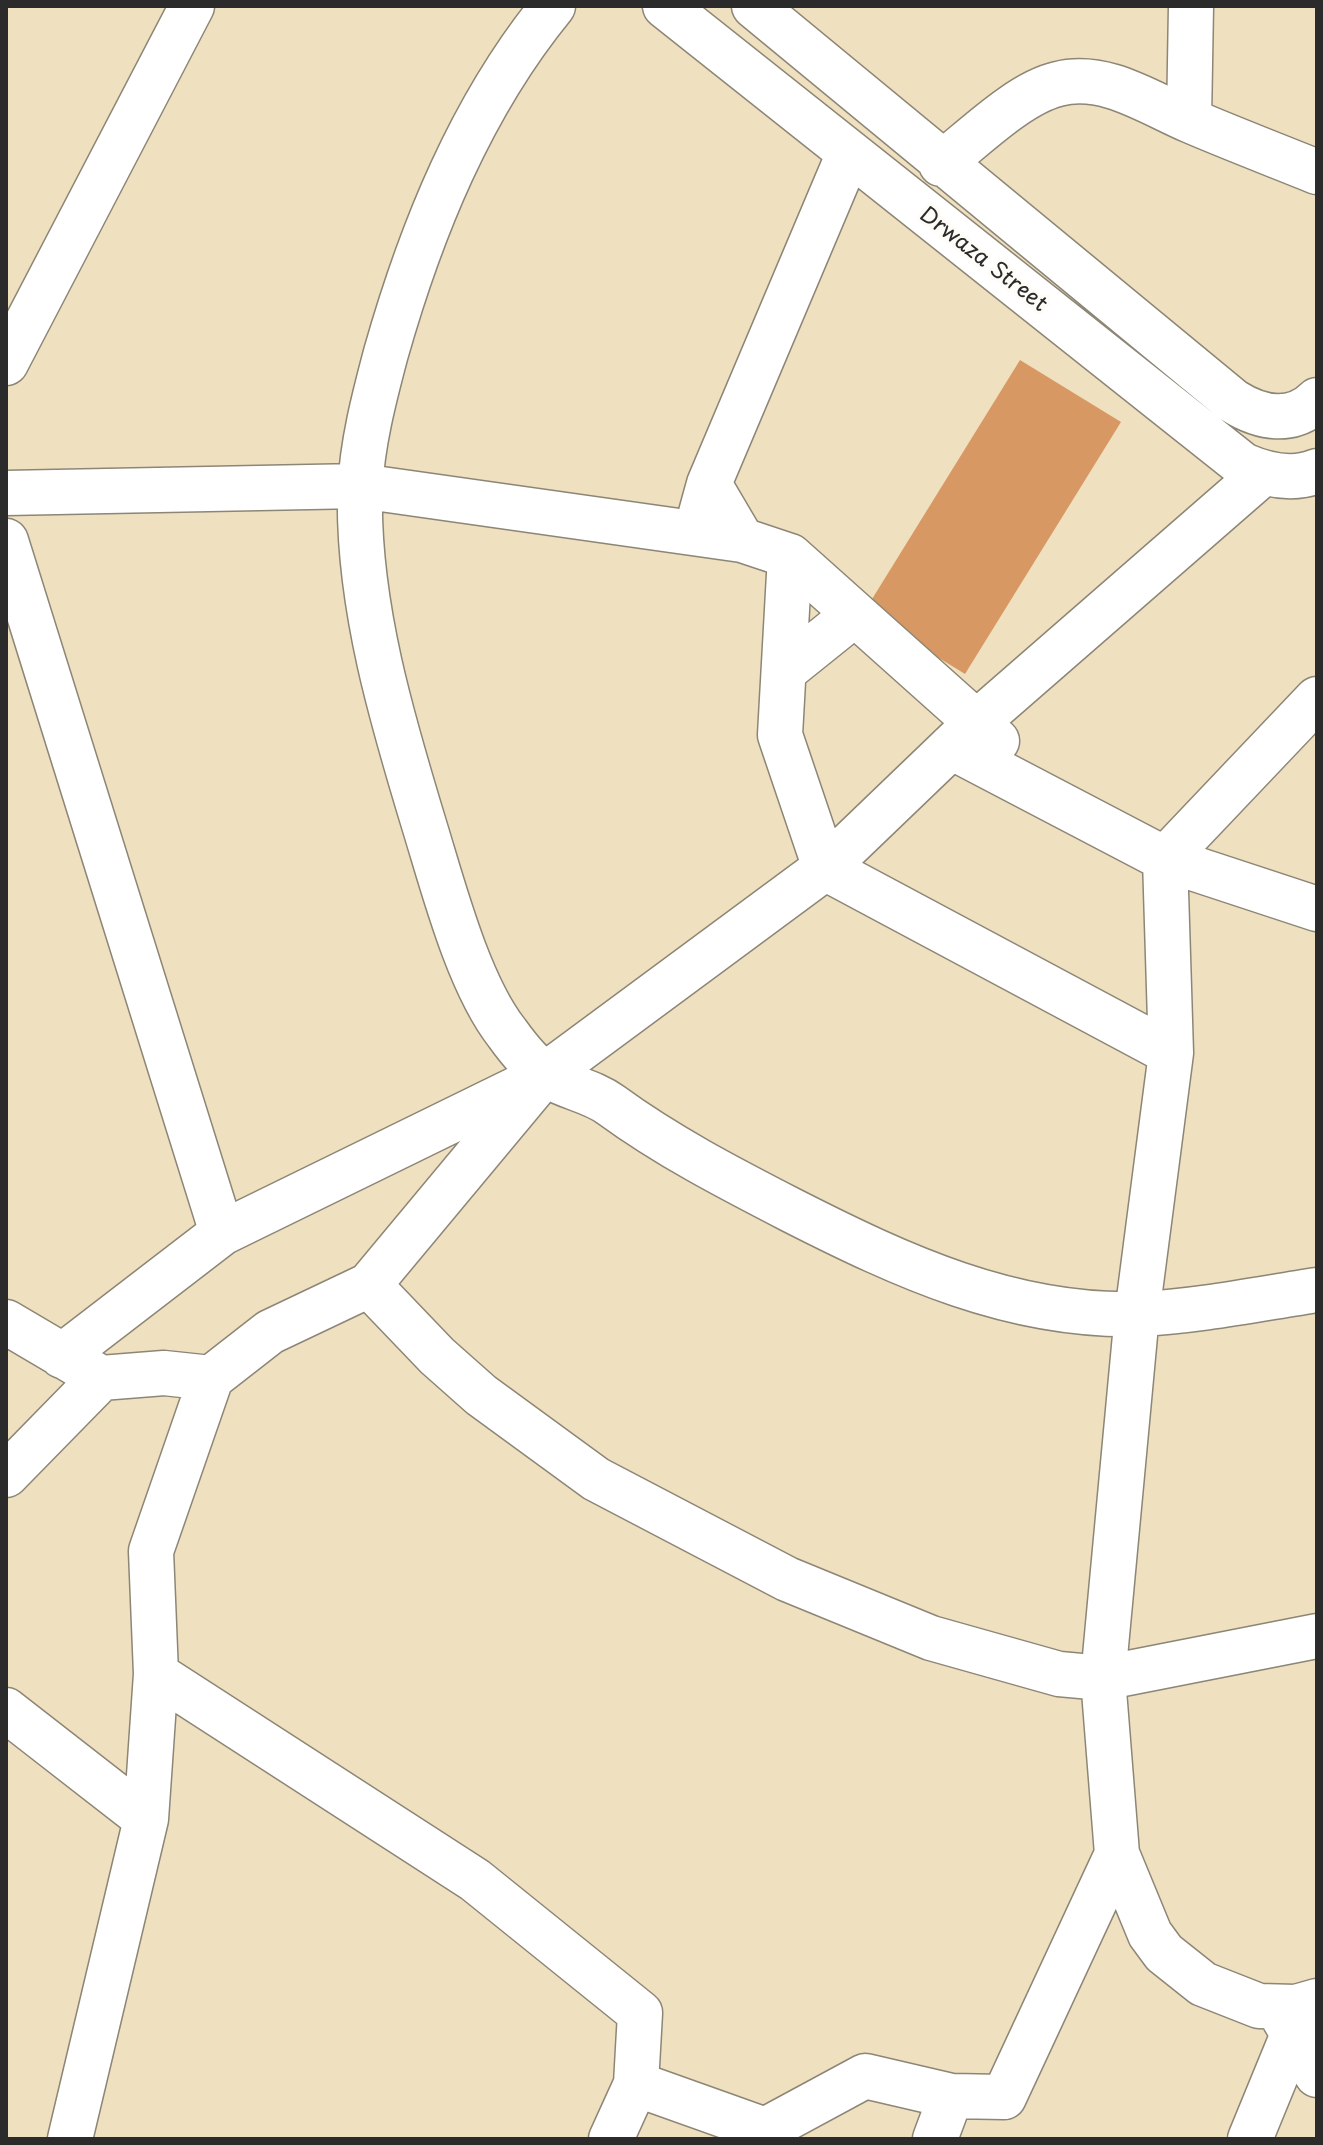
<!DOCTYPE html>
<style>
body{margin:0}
#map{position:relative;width:1323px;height:2145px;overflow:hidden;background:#efe0c0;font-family:"Playpen Sans",sans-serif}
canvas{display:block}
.frame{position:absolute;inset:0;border:8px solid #2b2b2b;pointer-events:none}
</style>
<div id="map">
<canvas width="1323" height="2145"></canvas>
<div class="frame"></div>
</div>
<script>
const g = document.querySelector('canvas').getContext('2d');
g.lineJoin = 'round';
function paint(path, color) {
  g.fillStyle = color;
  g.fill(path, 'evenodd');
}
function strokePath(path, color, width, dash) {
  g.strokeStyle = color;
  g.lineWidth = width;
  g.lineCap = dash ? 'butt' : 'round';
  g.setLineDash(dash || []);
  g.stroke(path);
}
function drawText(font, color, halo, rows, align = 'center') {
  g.font = font + ' "Playpen Sans",sans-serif';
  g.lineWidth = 7;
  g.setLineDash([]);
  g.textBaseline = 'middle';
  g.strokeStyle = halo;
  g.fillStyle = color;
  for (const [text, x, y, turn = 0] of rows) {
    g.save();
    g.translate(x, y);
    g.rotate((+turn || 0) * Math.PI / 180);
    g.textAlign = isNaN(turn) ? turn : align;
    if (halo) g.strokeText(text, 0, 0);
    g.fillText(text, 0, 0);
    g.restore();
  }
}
paint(new Path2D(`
 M1020 360 1121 422 965 674 864 612Z`), '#d89864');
const minor = new Path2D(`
 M553 6C471 106 421 230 386 353 374 398 362 444 360 490 357 604 393 723 426 831 444 890 469 985 507 1033 517 1047 533 1067 548 1076 568 1088 592 1091 611 1105 667 1146 729 1178 791 1210 901 1266 1013 1318 1140 1314 1199 1311 1258 1299 1317 1290
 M665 6 1243 465C1266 475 1293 481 1317 471
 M754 6 1233 401C1260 418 1292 425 1317 400
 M1189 120 1191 6
 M941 164C973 139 1019 93 1058 84 1105 72 1149 103 1191 121 1233 139 1275 155 1317 172
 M6 363 192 6
 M709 484 742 540 790 556 780 735 825 868 1171 1053 1137 1314 1103 1678 1117 1854 1150 1934 1164 1953 1203 1984 1259 2006 1296 2007 1317 2001
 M6 493 360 486 742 540
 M701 513 709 484 849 153
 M6 541 222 1233
 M790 556 997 741
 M784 671 855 614
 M951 747 1165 859 1317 909
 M1171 1053 1165 859 1317 699
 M369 1285 437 1356 481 1395 596 1479 787 1579 931 1638 1059 1674 1103 1678 1317 1636
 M6 1322 101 1378 164 1373 211 1378 270 1332 369 1285 533 1088
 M62 1356 222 1233 545 1075 825 868 976 723 1263 473
 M6 1475 101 1378
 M156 1674 475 1880 640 2013 636 2084 765 2130 865 2076 951 2096 935 2139
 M6 1710 146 1819
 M1283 2017 1317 2075
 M951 2096 1004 2097 1117 1854
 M70 2139 146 1819 156 1674 151 1551 211 1378
 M611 2139 636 2084
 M1250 2139 1305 2005`);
strokePath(minor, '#8d8676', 47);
strokePath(minor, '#fff', 44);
drawText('22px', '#2b2b2b', '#fdfcf7', [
 ["Drwaza Street",983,260,38]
]);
</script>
